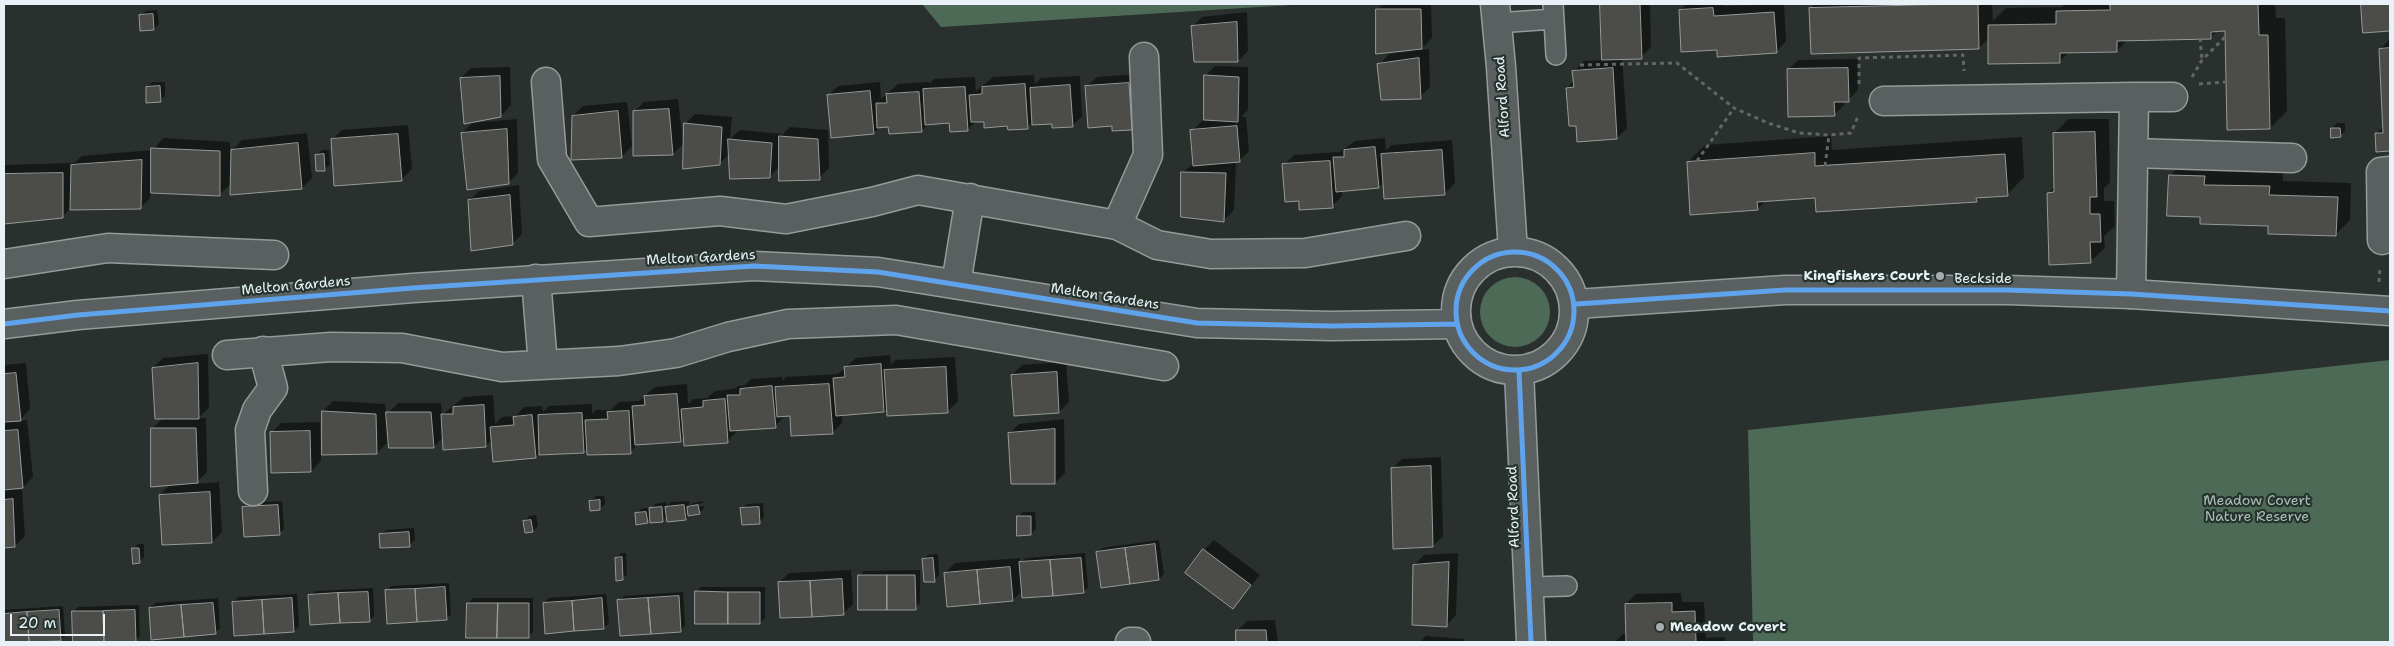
<!DOCTYPE html>
<style>
body{margin:0}
#map{position:relative;width:2394px;height:646px;overflow:hidden;background:#29302d;font-family:"Shantell Sans",sans-serif}
canvas{display:block}
.frame{position:absolute;inset:0;border:5px solid #e8f1f8;pointer-events:none}
.scale{position:absolute;left:10px;top:614px;width:95px;height:22px;box-sizing:border-box;border:2px solid #e8f1f8;border-top:0;padding-left:6px;font-size:15px;line-height:18px;white-space:nowrap;color:#e8f1f8;-webkit-text-stroke:4px #26332d;paint-order:stroke}
</style>
<div id="map">
<canvas width="2394" height="646"></canvas>
<div class="frame"></div>
<div class="scale">20 m</div>
</div>
<script>
const g = document.querySelector('canvas').getContext('2d');
g.lineJoin = 'round';
function paint(path, color) {
  g.fillStyle = color;
  g.fill(path, 'evenodd');
}
function strokePath(path, color, width, dash) {
  g.strokeStyle = color;
  g.lineWidth = width;
  g.lineCap = dash ? 'butt' : 'round';
  g.setLineDash(dash || []);
  g.stroke(path);
}
function drawText(font, color, halo, rows, align = 'center') {
  g.font = font + ' "Shantell Sans",sans-serif';
  g.lineWidth = 4.5;
  g.setLineDash([]);
  g.textBaseline = 'middle';
  g.strokeStyle = halo;
  g.fillStyle = color;
  for (const [text, x, y, turn = 0] of rows) {
    g.save();
    g.translate(x, y);
    g.rotate((+turn || 0) * Math.PI / 180);
    g.textAlign = isNaN(turn) ? turn : align;
    if (halo) g.strokeText(text, 0, 0);
    g.fillText(text, 0, 0);
    g.restore();
  }
}
paint(new Path2D(`
 M922 4H1307L941 27Z
 M1480 312a35 35 0 1 1 70 0a35 35 0 1 1-70 0Z
 M2390 360V642H1753L1748 430Z`), '#4d6a56');
paint(new Path2D(`
 M1383 4H1431L1432 38 1420 50 1429 49 1430 87 1420 97 1379 65 1389 54 1412 51 1378 9Z
 M1602 4H1650L1651 47 1641 57 1622 58 1627 128 1617 138 1578 125 1567 88 1574 81V71L1584 61 1603 60Z
 M1687 4H1723V6L1784 4 1786 41 1776 52 1718 49 1680 10Z
 M1815 4H1992L1993 21 2006 8 2062 7 2065 4H2275L2276 18H2285L2287 111 2270 128 2226 30H2218L2210 38 2128 39 2117 51H2070L2059 62 1989 38 1979 48 1810 9Z
 M2362 4H2390V29L2364 31Z
 M157 10 159 24 154 29 141 16 146 11Z
 M1247 12 1248 51 1238 61 1192 27 1202 17Z
 M2390 39V150H2377L2376 134 2384 126 2380 49Z
 M1858 59V90L1848 100 1844 101V105L1834 115 1788 70 1798 60Z
 M1215 66 1248 67V110L1241 117H1246L1249 151 1239 161H1236L1234 210 1224 220 1182 173 1194 163 1192 131 1202 121H1205V76Z
 M510 67 511 105 501 116 461 78 471 68Z
 M1139 74 1142 119 1132 129 1113 125 1086 87 1097 77Z
 M1034 75 1035 84 1041 78 1080 76 1082 116 1072 126 1033 121 1027 128 977 121 967 130 950 122 929 124 921 131 889 125 880 126 874 133 828 96 838 86 880 82 881 99 898 84 929 82V84L934 79 975 77 976 91 993 77Z
 M152 82H165V96L160 101 147 87Z
 M678 99 683 144 673 154 634 112 644 102Z
 M627 102 632 146 622 156 573 116 583 106Z
 M695 114 732 117 730 139 740 130 781 134V136L790 127 828 130 829 168 819 178 780 166 769 177 730 153 719 164 685 124Z
 M517 119 518 173 508 183 462 133 472 123Z
 M2068 119H2109L2110 182 2104 188V201H2114L2115 226 2104 236 2105 248 2090 262 2049 193 2055 186 2054 134Z
 M2337 123H2345V131L2340 136 2332 128Z
 M408 125 412 169 402 179 332 140 342 130Z
 M307 133 312 178 302 188 232 183 219 195 151 191 150 198 140 208 70 209 62 217 4 223V165L74 163 82 156 153 150 163 138 230 142V153L242 140Z
 M1831 136 1832 150 2022 137 2024 177 2007 195 1981 196 1976 201 1816 197 1766 201 1757 209 1688 162 1705 145Z
 M1385 138 1386 150 1392 145 1452 140 1455 183 1445 193 1384 182 1379 187 1342 190V196L1332 206 1300 200 1284 165 1294 155 1340 152 1355 141Z
 M322 150H329L330 164 325 169 317 155Z
 M2184 161 2218 163V171L2283 173V181L2351 183 2350 220 2336 234 2270 225 2170 176Z
 M519 185 522 234 512 244 469 201 479 191Z
 M208 354 209 408 198 418H206L207 472 195 484 219 482 222 532 212 542 160 495 171 484 153 428 163 418 153 368 163 358Z
 M890 355 891 365 895 360 955 357 958 401 947 412 888 407 884 411 842 414V423L832 433 791 415 785 416 775 426 738 430 728 441 684 436 680 440 639 443 630 452 588 448 583 452H540L535 457 493 439 486 446 443 437 434 447 388 419H386L387 443 377 453 323 411 333 401 385 404 386 415 398 403H441L442 415 464 397 493 395 495 424 502 417 516 416 524 407 542 406 543 412 549 406 592 404V414L596 410H611L619 402 639 401 655 387 687 384 688 404 693 399 707 398 715 391 734 389 738 386 745 385 751 379 782 377 783 381 786 377 838 374 856 358Z
 M1066 362 1069 402 1059 412 1012 375 1022 365Z
 M26 363 30 409 19 421 27 420 33 477 23 487 13 488V490H22L25 536 15 546H4V365Z
 M1064 419 1065 473 1055 483 1009 434 1019 424Z
 M320 422 321 461 311 471 271 433 281 423Z
 M1441 457 1443 536 1433 546 1392 469 1402 459Z
 M596 496H604L605 504 600 509 591 501Z
 M282 501 284 529 279 534 243 508 248 503Z
 M689 501V506L693 503 703 501V503L692 505V508L704 506V508L699 513 690 514 685 519 667 516 663 520 651 518 647 522 636 514 641 509 652 507 655 504 666 502 667 506 671 502Z
 M763 503 764 517 759 522 742 509 747 504Z
 M1023 512H1035L1036 529 1031 534 1018 517Z
 M536 515 538 526 533 531 525 521 529 516Z
 M414 528 415 540 410 545 381 535 386 530Z
 M1159 540 1164 574 1159 579 1097 553 1102 548Z
 M1214 540 1260 575 1233 608 1204 550Z
 M138 544H144V557L140 562 133 549Z
 M621 553H626L627 574 622 579 616 558Z
 M1085 553 1088 587 1083 592 1023 590 1013 600 945 573 955 563 1020 558V563L1026 558Z
 M1458 553 1456 615 1446 626 1414 565 1424 555Z
 M938 554 939 575 934 580 923 560 928 555Z
 M851 570 853 604 843 614 779 583 789 573Z
 M920 570V603L915 608 859 576 864 571Z
 M449 583 451 614 446 619 386 591 391 586Z
 M701 587H765V618L760 623 696 592Z
 M373 588 374 616 369 621 310 596 315 591Z
 M683 592 685 626 680 631 619 601 624 596Z
 M1681 593 1682 602H1704L1706 638 1725 637V642H1615L1623 634H1627L1626 604 1636 594Z
 M297 594 299 626 294 631 233 602 238 597Z
 M606 594 609 623 604 628 544 603 549 598Z
 M218 598 220 628 215 633 150 608 155 603Z
 M473 598H533V632L528 637 468 603Z
 M139 605 140 636 135 641 74 642 73 612 78 607Z
 M63 606 65 635 60 640 4 642V610Z
 M1275 620 1278 642H1237V631L1247 621Z
 M1426 636 1464 639V642H1420Z`), '#0007');
const building = new Path2D(`
 M1600 4H1640L1642 59 1602 60Z
 M1978 4 1979 49 1811 54 1809 8Z
 M2110 4H2258L2259 35H2268L2270 129 2227 130 2225 31 2211 32V39L2117 41V52L2060 53V63L1988 64V25L2056 24V11L2110 10Z
 M2361 4H2390V31L2363 33Z
 M1713 8 1714 16 1774 12 1777 53 1717 57V50L1681 52 1679 10Z
 M1376 9H1421L1422 49 1376 54Z
 M153 14 154 30 140 31 139 15Z
 M1237 22 1238 62H1194L1191 26Z
 M2390 48V151L2376 152 2375 133H2383L2379 49Z
 M1419 58 1421 99 1381 100 1377 64Z
 M1613 68 1617 139 1577 142 1576 126H1569L1566 88 1574 87 1572 71Z
 M1848 68 1849 102H1834L1835 116 1788 117 1787 69Z
 M1204 75 1239 77 1238 122 1204 120Z
 M500 76 501 117 464 124 460 78Z
 M1129 83 1132 130 1112 131V126L1088 128 1085 86Z
 M1025 84 1028 129 1008 130 1007 126 984 128V122H971L969 95 982 94V87Z
 M1070 85 1073 127 1052 128V124L1032 125 1030 88Z
 M160 86 161 102 146 103V87Z
 M965 87 968 131 950 132 949 123 925 125 923 89Z
 M870 91 874 134 831 138 827 95Z
 M919 92 922 132 889 134 888 127 877 128 876 103H887L886 94Z
 M669 109 673 155 633 156V111Z
 M618 111 622 158 571 160 572 116Z
 M684 123 722 127 720 165 683 169Z
 M1237 126 1240 162 1193 166 1190 130Z
 M2331 128H2340L2341 137 2331 138Z
 M507 129 509 184 467 190 461 133Z
 M2095 132 2097 197H2090V214H2100L2101 242H2090L2091 263 2049 265 2047 193 2054 192 2053 133Z
 M398 134 402 181 334 186 331 139Z
 M779 136 818 139 820 180 779 181Z
 M728 139 772 143 770 178 730 179Z
 M298 143 302 189 230 195 231 150Z
 M1375 147 1379 188 1336 192 1333 157H1344V150Z
 M151 148 220 151V196L151 193Z
 M1442 150 1445 195 1384 199 1381 154Z
 M1815 153V166L2005 154 2008 196 1976 198 1977 202 1816 212 1815 198 1757 202 1758 210 1690 215 1687 162Z
 M324 154 325 171H316L315 155Z
 M142 160 141 209 70 210 71 165Z
 M1330 161 1333 208 1299 210V201L1285 202 1282 164Z
 M1181 172 1226 173 1224 222 1181 217Z
 M63 173V218L4 224V174Z
 M2169 175 2205 176 2204 185 2270 186 2269 195 2338 197 2336 236 2268 234V226L2200 224V217L2167 216Z
 M510 195 513 245 471 251 468 200Z
 M198 363 199 419H155L152 368Z
 M881 364 884 412 836 416 833 378 845 377 844 367Z
 M946 367 948 413 887 416 884 370Z
 M1057 372 1059 413 1014 416 1011 375Z
 M16 373 21 421 4 422V374Z
 M829 384 833 434 791 436 790 416 777 417 775 387Z
 M772 386 776 428 730 431 727 395H740V389Z
 M677 394 681 442 635 445 632 406 645 405 644 396Z
 M725 399 728 443 684 446 681 409 703 407V401Z
 M484 405 486 447 443 450 441 414H453V407Z
 M322 411 376 414 377 454 322 455Z
 M629 411 631 454 587 455 585 420 608 419 607 412Z
 M386 412H431L434 448H389Z
 M582 413 584 453 539 455 538 415Z
 M532 415 536 458 493 462 490 427 514 425 513 417Z
 M151 428H196L198 483 151 487Z
 M1055 429V484H1011L1008 433Z
 M18 430 23 488 4 490V431Z
 M310 431 311 472 271 473 270 432Z
 M1431 466 1433 547 1393 549 1391 468Z
 M210 492 212 543 162 545 159 495Z
 M13 499 15 547 4 548V500Z
 M600 500V510L590 511 589 501Z
 M278 505 280 535 244 537 242 507Z
 M684 505 686 520 667 522 665 507Z
 M698 505 700 514 688 516 687 507Z
 M662 507 663 522 650 523 649 508Z
 M759 507 760 524 742 525 740 508Z
 M646 512 648 523 636 525 635 513Z
 M1017 516H1031V535L1017 536Z
 M531 520 533 532 525 533 523 521Z
 M409 532 410 547 380 548 379 534Z
 M1155 544 1159 580 1130 584 1125 548Z
 M132 548H139L140 563 133 564Z
 M1125 548 1130 584 1101 588 1096 552Z
 M1203 549 1251 585 1233 609 1185 573Z
 M622 557 623 580 616 581 615 558Z
 M933 558 935 582H924L922 559Z
 M1081 558 1084 593 1053 596 1050 560Z
 M1050 560 1053 596 1022 598 1019 562Z
 M1449 562 1447 627 1412 625 1413 565Z
 M1010 567 1013 601 980 604 977 570Z
 M977 570 980 604 947 607 944 573Z
 M858 575H887V610H858Z
 M887 575H915L916 610H887Z
 M842 579 844 615 812 617 810 581Z
 M810 581 812 617 780 618 778 582Z
 M445 587 447 620 417 622 415 589Z
 M415 589 417 622 387 624 385 590Z
 M695 591 728 592V624H695Z
 M368 592 370 622 340 623 338 593Z
 M728 592H760V624H728Z
 M338 593 340 623 310 625 308 595Z
 M679 596 681 632 651 634 648 598Z
 M292 598 294 632 264 634 262 600Z
 M602 598 604 629 574 631 572 601Z
 M648 598 651 634 620 636 617 600Z
 M262 600 264 634 234 636 232 602Z
 M572 601 574 631 545 634 543 603Z
 M213 603 216 634 184 637 181 605Z
 M467 603H498L497 638H466Z
 M498 603H529V638H497Z
 M1672 603V612L1695 611 1696 642H1626L1625 604Z
 M181 605 184 637 151 640 149 608Z
 M59 610 61 641 29 642 27 612Z
 M135 610 136 642H104L103 611Z
 M72 611H103L104 642H73Z
 M27 612 29 642H4V614Z
 M1236 630H1266L1267 642H1236Z`);
paint(building, '#4c4d48');
strokePath(building, '#959a9a', 1);
const service = new Path2D(`
 M1553 4 1556 55
 M1497 23 1554 19
 M1529 587 1567 586`);
const minor = new Path2D(`
 M1495 4 1501 67 1513 251
 M546 82 552 159 589 222 720 211 786 219 872 202 918 190 1117 225 1157 245 1211 254 1305 253 1406 236
 M2134 97H2173
 M1884 101 2134 97 2131 294
 M2133 153 2292 158
 M1117 225 1148 155 1144 57
 M2382 240 2381 172 2390 171
 M4 264 108 248 274 255
 M536 279 543 365
 M956 284 970 198
 M227 355 331 347 402 348 502 367 619 361 676 353 728 337 788 324 896 320 1164 366
 M1519 371 1531 642
 M253 491 250 430 257 410 273 388 263 351
 M1130 642H1136`);
const tertiary = new Path2D(`
 M1456 311a59 59 0 1 1 118 0a59 59 0 1 1-118 0Z
 M1576 304 1785 290H2007L2131 294 2390 311
 M4 324 78 315 413 288 754 266 878 272 1197 323 1332 326 1457 324`);
strokePath(service, '#959a9a', 22);
strokePath(minor, '#959a9a', 31);
strokePath(tertiary, '#959a9a', 31);
strokePath(new Path2D(`
 M2200 38 2202 60
 M1580 65 1677 63 1734 108 1768 123 1799 133 1829 135 1851 133 1859 114
 M2192 77 2202 60 2225 37
 M1859 84V58L1963 55 1964 71
 M2199 84 2226 82
 M1697 161 1734 108
 M1825 166 1829 135
 M2379 282 2380 268`), '#626665', 3, [4, 4]);
strokePath(service, '#5a6060', 19);
strokePath(minor, '#5a6060', 28);
strokePath(tertiary, '#5a6060', 28);
strokePath(new Path2D(`
 M1456 311a59 59 0 1 1 118 0a59 59 0 1 1-118 0Z
 M1576 304 1785 290H2007L2131 294 2390 311
 M4 324 78 315 413 288 754 266 878 272 1197 323 1332 326 1457 324
 M1519 371 1531 642`), '#60a3ed', 5);
for (const [x, y, r, color] of [
 [1940,276,5,"#a5adb1"],
 [1660,627,5,"#a5adb1"]
]) {
  const dot = new Path2D();
  dot.arc(x, y, r, 0, 2 * Math.PI);
  g.fillStyle = color;
  g.fill(dot);
  strokePath(dot, '#26332d', 2);
}
drawText('14px', '#e8f1f8', '#26332d', [
 ["Alford Road",1503,97,-94],
 ["Melton Gardens",701,258,-3],
 ["Beckside",1983,279],
 ["Melton Gardens",296,286,-5],
 ["Melton Gardens",1105,297,9],
 ["Alford Road",1514,507,-92]
]);
drawText('bold 14px', '#e8f1f8', '#26332d', [
 ["Kingfishers Court",1930,276],
 ["Meadow Covert",1670,627,"left"]
], 'right');
drawText('14px', '#acbfba', '#26332d', [
 ["Meadow Covert",2257,501],
 ["Nature Reserve",2257,517]
]);
</script>
